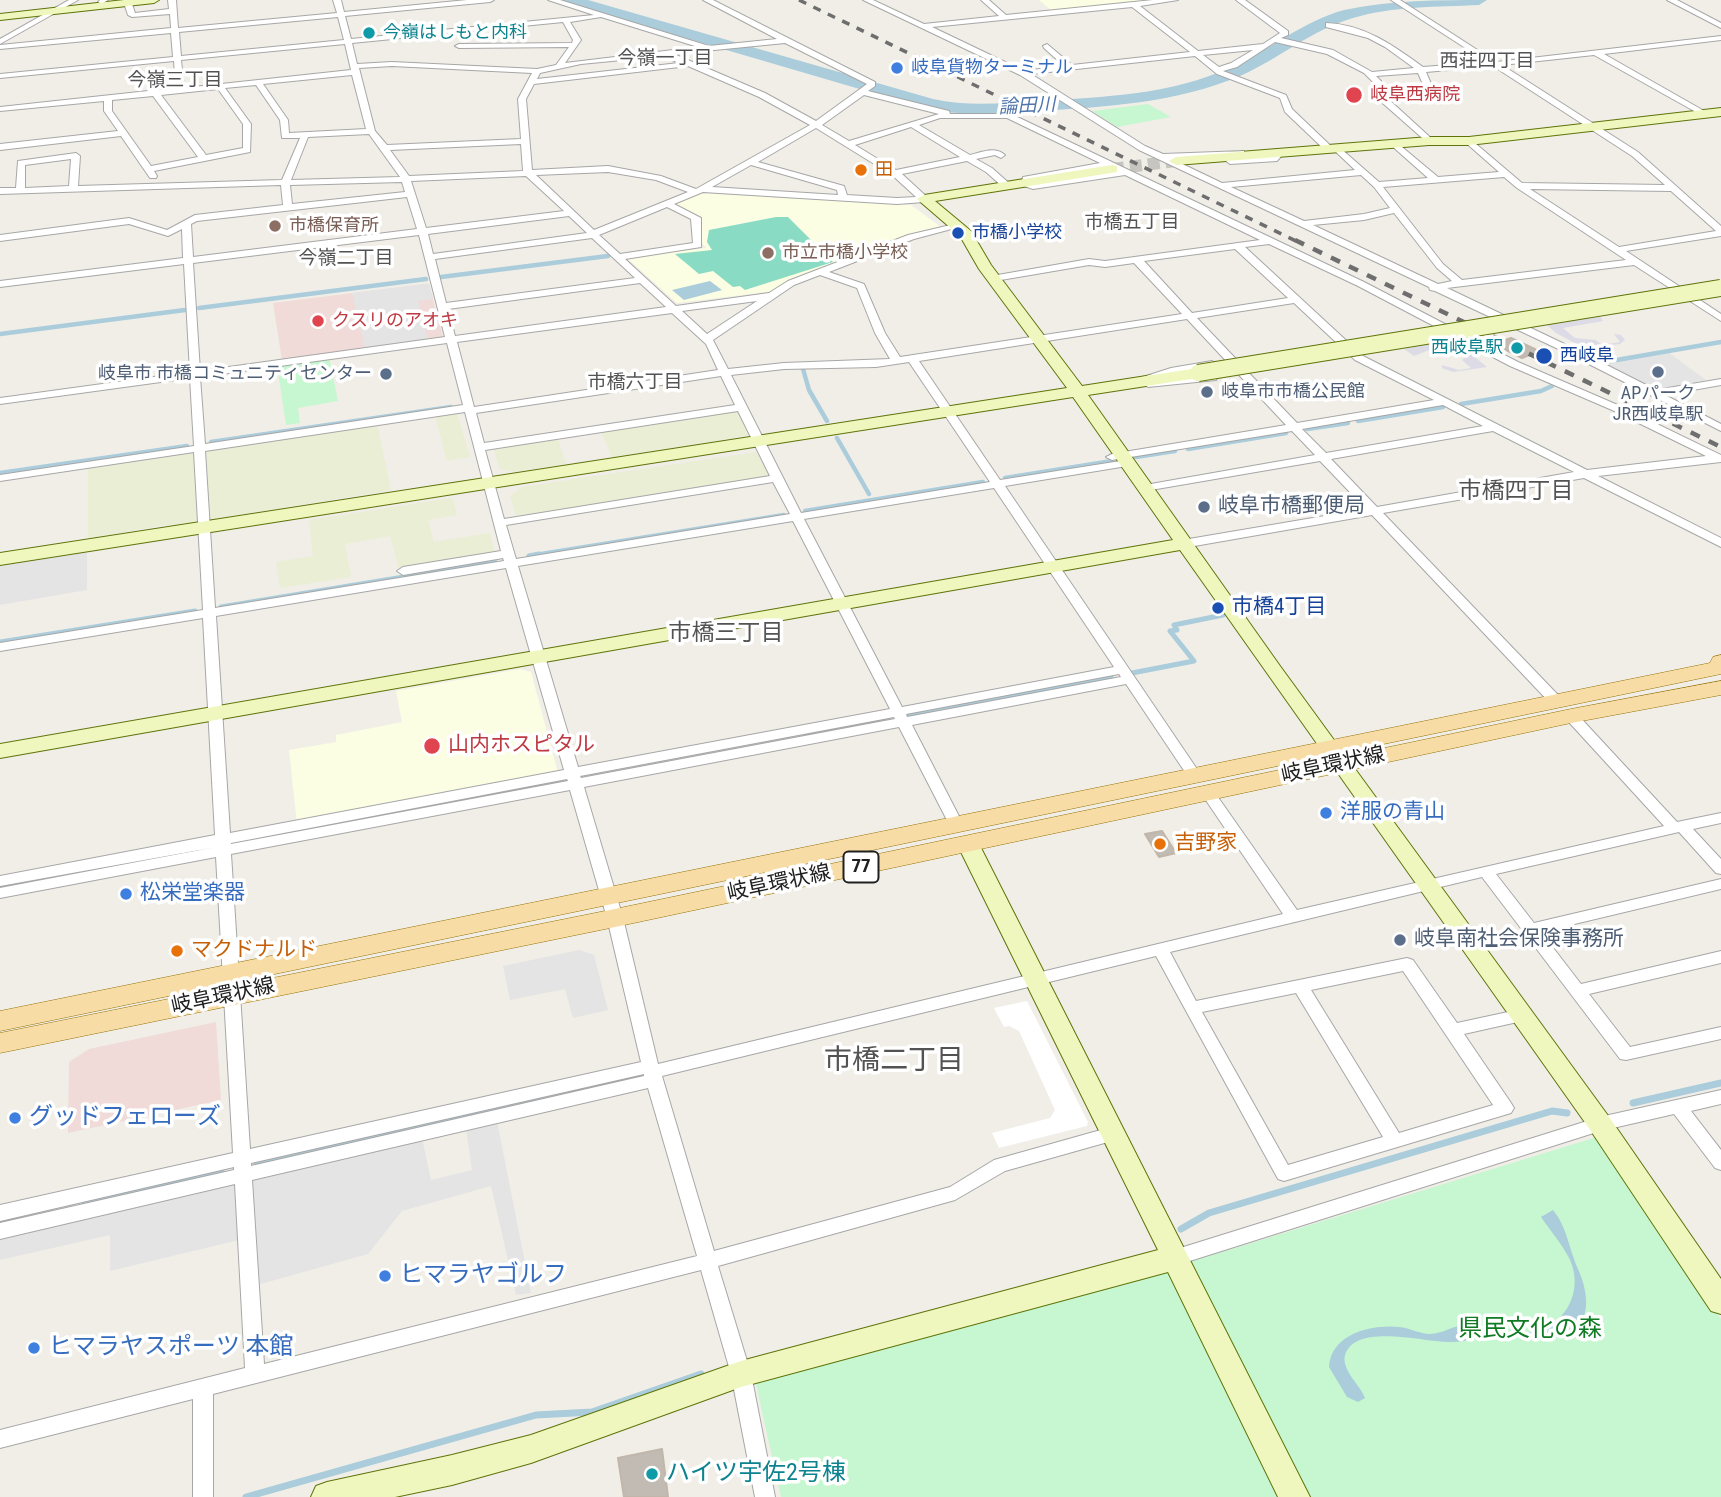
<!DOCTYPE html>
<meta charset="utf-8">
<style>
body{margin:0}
canvas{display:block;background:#f0eee7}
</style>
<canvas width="1721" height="1497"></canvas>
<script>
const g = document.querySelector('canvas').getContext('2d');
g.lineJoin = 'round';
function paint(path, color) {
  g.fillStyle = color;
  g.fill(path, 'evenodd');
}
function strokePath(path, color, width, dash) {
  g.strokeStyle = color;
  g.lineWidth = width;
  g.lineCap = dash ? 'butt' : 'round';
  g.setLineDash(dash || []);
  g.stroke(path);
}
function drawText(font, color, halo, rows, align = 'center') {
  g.font = font + ' "Roboto Condensed","Noto Sans JP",sans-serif';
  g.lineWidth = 7;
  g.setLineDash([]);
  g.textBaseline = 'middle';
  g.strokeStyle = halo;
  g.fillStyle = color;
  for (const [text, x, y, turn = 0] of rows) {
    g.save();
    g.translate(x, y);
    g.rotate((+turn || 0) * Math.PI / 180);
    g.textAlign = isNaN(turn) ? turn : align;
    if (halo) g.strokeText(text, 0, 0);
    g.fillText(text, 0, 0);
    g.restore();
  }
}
paint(new Path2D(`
 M425 284H429L443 337 442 338 282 360 273 303Z
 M216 1022 221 1100 68 1133 69 1062 89 1049Z`), '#f0dbd8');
paint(new Path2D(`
 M1039 0H1159L1052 11Z
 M700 193 911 205 941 227 775 291 677 303 627 258 706 248 700 240V217L673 204Z
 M520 669 531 672 558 773 297 824 289 750 336 742V735L402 722 396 691Z`), '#fbfee3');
paint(new Path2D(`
 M737 409 751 435 613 459 601 432Z
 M457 413 470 457 447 461 435 416Z
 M377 424 391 490 210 520 206 449Z
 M557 437 566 464 514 472 500 469 493 447Z
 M197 450 200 521 172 526 163 525 88 539V466Z
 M756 452 770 476 516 516 510 496 522 487Z
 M452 498 457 515 428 520 434 542 490 533 495 554 399 569 390 536 345 544 351 577 280 588 276 562 313 556 309 520Z`), '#e9eed4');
paint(new Path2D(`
 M1148 104 1171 117 1117 127 1092 111Z
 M329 357 338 401 298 408 300 423 286 425 277 365Z
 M1600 1136 1721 1319V1497H781L755 1380 1186 1263Z`), '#c7f7d0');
paint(new Path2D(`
 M776 217H788L833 262 745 290 740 286 733 287 713 271 699 274 675 254 712 250 707 242 709 230Z`), '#89dbc3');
paint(new Path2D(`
 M425 284H429L433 299 418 301 422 316 437 314 439 320 423 322 428 340 365 348 352 293Z
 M1668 352 1706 380 1658 390 1648 387 1607 364Z
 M87 552V590L0 605V566Z
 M579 950 594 955 608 1010 573 1018 565 989 510 1000 503 966Z
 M497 1121 531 1293 516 1295 491 1186 402 1211 368 1254 250 1287 248 1181 422 1138 431 1180 472 1170 466 1129Z
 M235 1183 239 1240 110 1271V1235L0 1260V1230Z`), '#e4e4e4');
paint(new Path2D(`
 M1599 315 1603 321 1563 328 1575 338 1596 340 1602 345 1620 342 1614 334 1621 335 1625 340 1620 344 1584 348 1556 333 1546 324Z
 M1453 339 1487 367 1453 372 1442 368V365L1459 370 1471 368 1462 360 1465 357 1460 351 1453 347 1439 346 1414 356 1404 349Z`), '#dcdbe6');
paint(new Path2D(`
 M710 281 722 290 684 300 672 290Z
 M1553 1210C1567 1227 1569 1249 1578 1269 1593 1303 1590 1335 1547 1339 1531 1340 1515 1336 1498 1336 1483 1336 1467 1342 1451 1342 1426 1343 1356 1322 1345 1355 1341 1370 1361 1386 1365 1398L1358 1402 1347 1397 1329 1367C1331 1334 1371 1324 1399 1327 1410 1328 1420 1334 1430 1334 1443 1334 1453 1325 1466 1325 1487 1325 1508 1335 1530 1332 1566 1327 1586 1289 1568 1256 1561 1243 1550 1230 1541 1217Z`), '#aaccdb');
paint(new Path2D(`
 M1027 1001 1088 1122 1087 1126 999 1148 992 1133 1050 1118 1055 1110 1019 1031 1009 1026 1004 1027 994 1008Z`), '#fff');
strokePath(new Path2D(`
 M441 277 608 256
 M199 308 426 279
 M0 334 185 310
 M1605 362 1721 342
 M803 369 809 390 827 421
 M1461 404 1541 391 1552 386
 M1358 421 1443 407
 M1307 429 1348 423
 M837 438 869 494
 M211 442 451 407
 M1188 449 1286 433
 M1136 457 1175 451
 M0 473 187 446
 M1005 478 1112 461
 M805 511 983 482
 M529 556 784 515`), '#aaccdb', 4.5);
strokePath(new Path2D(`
 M529 556 539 554
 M221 607 495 562
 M0 642 195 611
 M1132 673 1194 661 1170 631 1177 630 1174 625 1223 615
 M904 717 1111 677
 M806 736 885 721`), '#aaccdb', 5);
strokePath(new Path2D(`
 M1633 1103 1721 1083
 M257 1163 643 1075
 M84 1202 221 1171
 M1181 1229 1209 1213 1552 1111 1567 1113
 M246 1497 536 1415 592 1412 701 1374`), '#aaccdb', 7);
paint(new Path2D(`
 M563 0H588L933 99C968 107 1004 103 1039 101 1103 97 1172 95 1231 67 1270 50 1303 21 1344 10 1391 0 1439 0 1487 0L1479 5C1437 7 1393 6 1353 18 1311 30 1279 59 1240 76 1176 103 1105 107 1037 111 998 114 959 117 921 107L566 3Z`), '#aaccdb');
const building = new Path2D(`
 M1511 338 1539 351 1522 358 1494 344Z
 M1162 831 1176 853 1159 857 1145 834Z
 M662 1449 668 1497H624L618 1458Z`);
paint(building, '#c1bbb4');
strokePath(building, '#c1b6aa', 2);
strokePath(new Path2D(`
 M1112 169 1176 161`), '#c6c5bf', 12, [12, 6]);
const street = new Path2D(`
 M69 0H78L0 44V39Z
 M100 0H108L102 4 98 2Z
 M168 0H176L178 28 337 13 333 0H341L344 12 467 0H494L490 2 345 16 351 39 594 15 548 0H560L709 46 777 39 703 0H713L875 82V86L868 91 949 111 950 114H1011L1364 282 1518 362 1620 406 1721 455V462L1598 476 1721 538V547L1584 478 1383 513 1560 697 1562 700 1555 704 1550 703 1372 515 1183 548 1177 544 1183 540 1366 509 1320 461 1145 491 1139 488 1145 485 1315 455 1292 431 1112 460 1106 457 1112 454 1286 425 1239 375V371H1247L1297 423 1434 400 1355 360 1294 303 1197 318 1236 359 1237 361 1232 364 1228 363 1187 319 919 361 1000 480 1127 460 1133 463 1127 466 1005 486 1201 775 1199 778H1189L1126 684 912 725 963 824 956 829 949 824 899 727 584 787 623 918 658 1064 1283 914 1201 793 1208 788 1213 790 1297 910 1664 826 1566 719 1564 716 1566 713H1576L1677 822 1721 813V823L1693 829 1721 859V874L1716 873 1679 832 1496 874 1534 923 1721 879V889L1541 932 1581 984 1721 951V963L1589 994 1630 1047 1721 1027V1039L1626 1060 1620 1059 1482 877 1170 952 1196 1001 1407 958 1413 960 1457 1023 1522 1009 1528 1011 1530 1015 1528 1019 1522 1021 1464 1034 1511 1103 1514 1108 1511 1113 1284 1181 1278 1179 1156 956 662 1076 714 1251 950 1187 994 1160 1115 1126 1121 1128 1124 1133 1121 1138 1115 1140 1005 1171 955 1200 718 1266 751 1374 775 1497H755L731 1374 701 1270 213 1394V1497H193V1399L0 1448V1430L245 1368 235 1184 0 1239V1223L234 1170V1167L0 1221V1205L233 1153 216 857 0 898V888L216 847 0 886V876L215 835 203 618 0 651V643L203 610 194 452 0 481V475L194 446 190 378 0 404V398L190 372 184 264 0 287V281L183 258 182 229 168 236 129 224 0 241V235L129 218 167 230 195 215 283 205 281 185 0 194V188H16L18 161 76 153 80 156 78 186 282 180 300 138H282L280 120 256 85 225 88 251 124 250 152 154 171 157 176 156 178H150L121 136 0 150V144L118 131 104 111V101L0 111V107L176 88 174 61 0 78V74L173 57 171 33 0 49V45L171 28 170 14 132 17 128 15 124 3 131 1 135 13 169 9ZM338 17 344 40 181 56 179 32ZM601 17 698 47 565 63 581 40 570 22ZM563 22 573 40 572 43 459 44 455 46 459 48 569 47 556 65 537 69 392 62 357 64 352 43ZM785 43 867 84 816 121 765 93 674 54ZM345 44 351 70 184 88 181 60ZM663 56 679 63 537 79 540 73 581 64ZM392 66 532 73 518 99 521 139 387 145 375 131 359 68ZM688 66 759 97 810 125 696 189 661 176 608 166 532 170 526 99 534 84ZM352 75 366 129 289 133 288 120 263 84ZM218 89 243 124V148L206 155 161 95ZM864 95 939 114 849 141 822 125ZM153 96 198 157 151 166 112 111V100ZM940 118H1007L1100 163 1023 177 1021 185 1033 189 1125 175 1260 240 1105 261 1089 259 992 276 990 278 995 281 1089 265 1105 267 1134 263 1182 314 900 357 885 333 864 284 829 272 914 239 959 227V223L908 235 788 281 769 293 676 306 625 259 701 247V218L674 204 703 192 897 204 924 202 929 199 927 197 902 174 967 161 986 172 1004 188H1010V184L992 168 976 159 995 155 1001 158 1005 155C995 146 982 152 970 155L919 125ZM911 127 960 157 896 170 855 145ZM816 128 892 175 916 197 897 198 847 195 844 186 758 162ZM369 134 400 177 291 180 308 137ZM521 144 523 171 409 176 390 150ZM71 159 69 186 25 188V165ZM751 165 837 190 838 195 712 187ZM1108 167 1117 171 1034 183 1029 182ZM608 172 656 180 688 192 594 230 536 175ZM526 176 564 211 426 228 411 181ZM402 182 405 192 292 204 290 185ZM407 197 417 229 193 257 191 224 197 221ZM667 207 691 219 693 243 620 254 599 235ZM569 216 587 233 433 254 428 234ZM419 235 445 337 200 371 193 263ZM592 238 635 278 446 303 435 259ZM1269 244 1358 286 1510 366 1612 410 1706 456 1587 470 1363 356 1245 247ZM1235 249 1288 298 1192 313 1144 261ZM820 275 857 288 875 333 890 359 784 363 728 369 713 340 794 285ZM640 283 666 307 455 336 448 309ZM757 301 707 334 682 311ZM672 313 706 344 718 370 474 407 457 342ZM447 343 463 405 205 444 200 377ZM909 362 990 482 801 513 731 375 784 369 876 367ZM721 376 735 405 484 443 476 413ZM1443 405 1483 426 1326 453 1302 429ZM738 411 770 476 504 519 485 450ZM465 412 501 551 403 567 397 571 403 575 503 558 504 561 215 608 205 451ZM1493 431 1574 472 1377 507 1331 459ZM773 482 790 514 516 559 506 525ZM994 488 1114 667 902 707 804 519ZM793 521 890 709 578 767 518 566ZM506 568 564 770 230 833 216 616ZM1119 674 1121 677 907 717 906 714ZM894 717 895 719 581 778 580 776ZM567 779 568 781 231 844V843ZM570 790 607 918 641 1062 250 1149 231 854ZM1403 971 1493 1105 1399 1133 1311 990ZM1296 993 1383 1137 1288 1165 1202 1012ZM644 1074V1076L251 1166V1163ZM648 1088 697 1256 264 1364 252 1180Z
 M863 0H873L924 24 999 16 981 0H989L1006 15 1153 0H1178L1140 6 1198 51 1263 44 1280 33 1236 0H1245L1288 31V35L1281 38 1333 50 1372 72 1414 68 1385 47 1368 38 1326 27V23C1364 24 1394 46 1423 67L1487 62 1391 0H1400L1496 62 1721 36V40L1604 54 1706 112V116H1703L1594 55 1502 65 1638 152 1721 226V236L1626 251 1721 314V321L1634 265 1447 288 1577 350 1656 390 1721 379V385L1665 395 1721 424V431L1569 354 1435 291 1430 290 1429 287 1139 150 1020 75ZM1132 7 1190 52 1072 65 1047 44 1043 46 1044 48 1064 66 1024 71 932 27ZM1275 42 1327 54 1364 73 1373 82 1378 99 1429 144 1433 141 1432 139 1385 96 1381 81 1376 76 1418 73 1429 98 1433 100 1437 98 1426 72 1493 66 1632 156 1665 185 1522 183 1469 138 1465 141 1466 143 1499 172 1438 177 1396 142 1393 143V147L1428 178 1379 182 1339 147 1336 148V152L1355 170 1222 183 1172 159 1241 156 1244 155V151L1163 154 1145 146 1031 74 1195 56 1217 74 1280 98 1285 112 1327 152H1333V148L1292 109 1286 95 1223 71 1237 67ZM1253 50 1231 63 1219 67 1203 55ZM1361 175 1374 187 1390 208 1364 214 1304 221 1231 187ZM1504 177 1517 188 1626 260 1462 280 1443 264 1383 187ZM1530 189 1671 191 1716 231 1619 247ZM1394 213 1437 268 1452 281 1438 284 1313 225 1364 220Z
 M1667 0H1677L1721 23V28Z
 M1279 151 1283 154 1277 161 1230 164 1226 161 1230 158 1274 156Z
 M1212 361 1217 364 1216 366 1173 374 1154 380 1212 375 1217 378 1216 380 1148 387 1143 384 1145 382 1142 379 1143 377 1171 368Z
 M1721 1090V1104L1691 1111 1721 1150V1170L1715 1168 1674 1114 1600 1131 1174 1266 1167 1264 1165 1258 1167 1252 1174 1250 1600 1117Z`);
const secondary = new Path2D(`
 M124 0H159L154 3 0 20V14Z
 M1721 108V116L1469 145H1429L1176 165 1169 161 1176 157 1429 137H1469Z
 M1112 165 1117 166V172L935 201 971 231 991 265 1082 386 1198 368 1204 370 1206 373 1198 378 1088 395 1280 666 1609 1117 1721 1279V1314L1711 1311 1591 1131 1180 550 0 758V744L1173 540 1073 397 0 565V553L1067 388 979 269 960 236 917 199 924 195Z
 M968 836 976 839 979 844 1310 1497H1278L1168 1272 741 1387 531 1463 452 1485 395 1497H311L316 1486 327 1482 452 1455 531 1435 741 1361 1158 1250 957 844 960 839Z`);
const primary = new Path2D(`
 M1721 655V674L0 1031V1011L1710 663 1713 657Z
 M1721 681V695L1571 723 615 927 0 1053V1033L615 909 1571 709Z`);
strokePath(street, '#a7a7a7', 2);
strokePath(secondary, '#5f740a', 2);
strokePath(primary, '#957307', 1);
paint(street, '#fff');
paint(secondary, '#eff7bf');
paint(primary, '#f8dca5');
strokePath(new Path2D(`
 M799 0 1298 242`), '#6e6e6e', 3.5, [8, 8]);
strokePath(new Path2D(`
 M1295 240 1721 447`), '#6e6e6e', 4.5, [10, 10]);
const secondaryBridge = new Path2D(`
 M1198 373 1721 288`);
strokePath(secondaryBridge, '#5f740a', 18, []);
strokePath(secondaryBridge, '#eff7bf', 16);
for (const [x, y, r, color] of [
 [369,33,7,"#0f9aa8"],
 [897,68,7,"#3f7fe0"],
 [1354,95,9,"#e0444e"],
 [861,170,7,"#e8710a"],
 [275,226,7,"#8d6e63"],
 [958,233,7,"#1a4fb4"],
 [768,253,7,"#8d6e63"],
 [318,321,7,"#e0444e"],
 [1517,348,7,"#0f9aa8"],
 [1544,356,9,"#1a4fb4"],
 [1658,372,7,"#5c6f8a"],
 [386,374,7,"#5c6f8a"],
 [1207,392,7,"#5c6f8a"],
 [1204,507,7,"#5c6f8a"],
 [1218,608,7,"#1a4fb4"],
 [432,746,9,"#e0444e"],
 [1326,813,7,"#3f7fe0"],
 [1160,844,7,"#e8710a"],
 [126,894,7,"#3f7fe0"],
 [1400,940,7,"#5c6f8a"],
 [177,951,7,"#e8710a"],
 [15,1118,7,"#3f7fe0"],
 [385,1276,7,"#3f7fe0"],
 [34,1348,7,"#3f7fe0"],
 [652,1474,7,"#0f9aa8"]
]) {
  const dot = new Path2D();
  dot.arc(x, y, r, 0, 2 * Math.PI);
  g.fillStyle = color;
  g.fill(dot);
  strokePath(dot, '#fff', 2.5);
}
drawText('18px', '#0d838f', '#fff', [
 ["今嶺はしもと内科",383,33],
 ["西岐阜駅",1503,348,"right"]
], 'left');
drawText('18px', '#366cbe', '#fff', [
 ["岐阜貨物ターミナル",911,68]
], 'left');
drawText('18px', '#be3a42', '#fff', [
 ["岐阜西病院",1370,95],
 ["クスリのアオキ",332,321]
], 'left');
drawText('18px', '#c56008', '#fff', [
 ["田",875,170]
], 'left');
drawText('18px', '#785e54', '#fff', [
 ["市橋保育所",289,226],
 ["市立市橋小学校",782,253]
], 'left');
drawText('18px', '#164399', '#fff', [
 ["市橋小学校",972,233],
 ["西岐阜",1560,356]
], 'left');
drawText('18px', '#4e5e75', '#fff', [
 ["岐阜市 市橋コミュニティセンター",372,374],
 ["岐阜市市橋公民館",1221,392,"left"],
 ["APパーク",1658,394,"center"],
 ["JR西岐阜駅",1658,415,"center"]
], 'right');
drawText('19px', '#535353', '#fff', [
 ["今嶺一丁目",665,59],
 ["西荘四丁目",1487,62],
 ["今嶺三丁目",175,81],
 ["市橋五丁目",1132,223],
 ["今嶺二丁目",346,259],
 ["市橋六丁目",635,383]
]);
drawText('italic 19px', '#5076ac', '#fff', [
 ["論田川",1027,107,-3]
]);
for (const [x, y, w] of [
 [861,867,35]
]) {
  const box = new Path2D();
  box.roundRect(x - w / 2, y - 15.5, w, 31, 5);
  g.fillStyle = '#fff';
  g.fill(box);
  strokePath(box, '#202020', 2);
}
drawText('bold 19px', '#202020', null, [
 ["77",861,867]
]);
drawText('21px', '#4e5e75', '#fff', [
 ["岐阜市橋郵便局",1218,507],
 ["岐阜南社会保険事務所",1414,940]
], 'left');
drawText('21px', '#164399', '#fff', [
 ["市橋4丁目",1232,608]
], 'left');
drawText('21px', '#be3a42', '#fff', [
 ["山内ホスピタル",448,746]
], 'left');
drawText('21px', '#202020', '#fff', [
 ["岐阜環状線",1333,766,-12],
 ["岐阜環状線",779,884,-12],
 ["岐阜環状線",223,997,-12]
]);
drawText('21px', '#366cbe', '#fff', [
 ["洋服の青山",1340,813],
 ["松栄堂楽器",140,894]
], 'left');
drawText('21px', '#c56008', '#fff', [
 ["吉野家",1174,844],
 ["マクドナルド",191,951]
], 'left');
drawText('23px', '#535353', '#fff', [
 ["市橋四丁目",1516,492],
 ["市橋三丁目",726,634]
]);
drawText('24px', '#366cbe', '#fff', [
 ["グッドフェローズ",29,1118],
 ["ヒマラヤゴルフ",399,1276],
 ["ヒマラヤスポーツ 本館",48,1348]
], 'left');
drawText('24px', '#117b24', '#fff', [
 ["県民文化の森",1530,1330]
]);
drawText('24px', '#0d838f', '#fff', [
 ["ハイツ宇佐2号棟",666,1474]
], 'left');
drawText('28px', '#535353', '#fff', [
 ["市橋二丁目",894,1062]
]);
</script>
